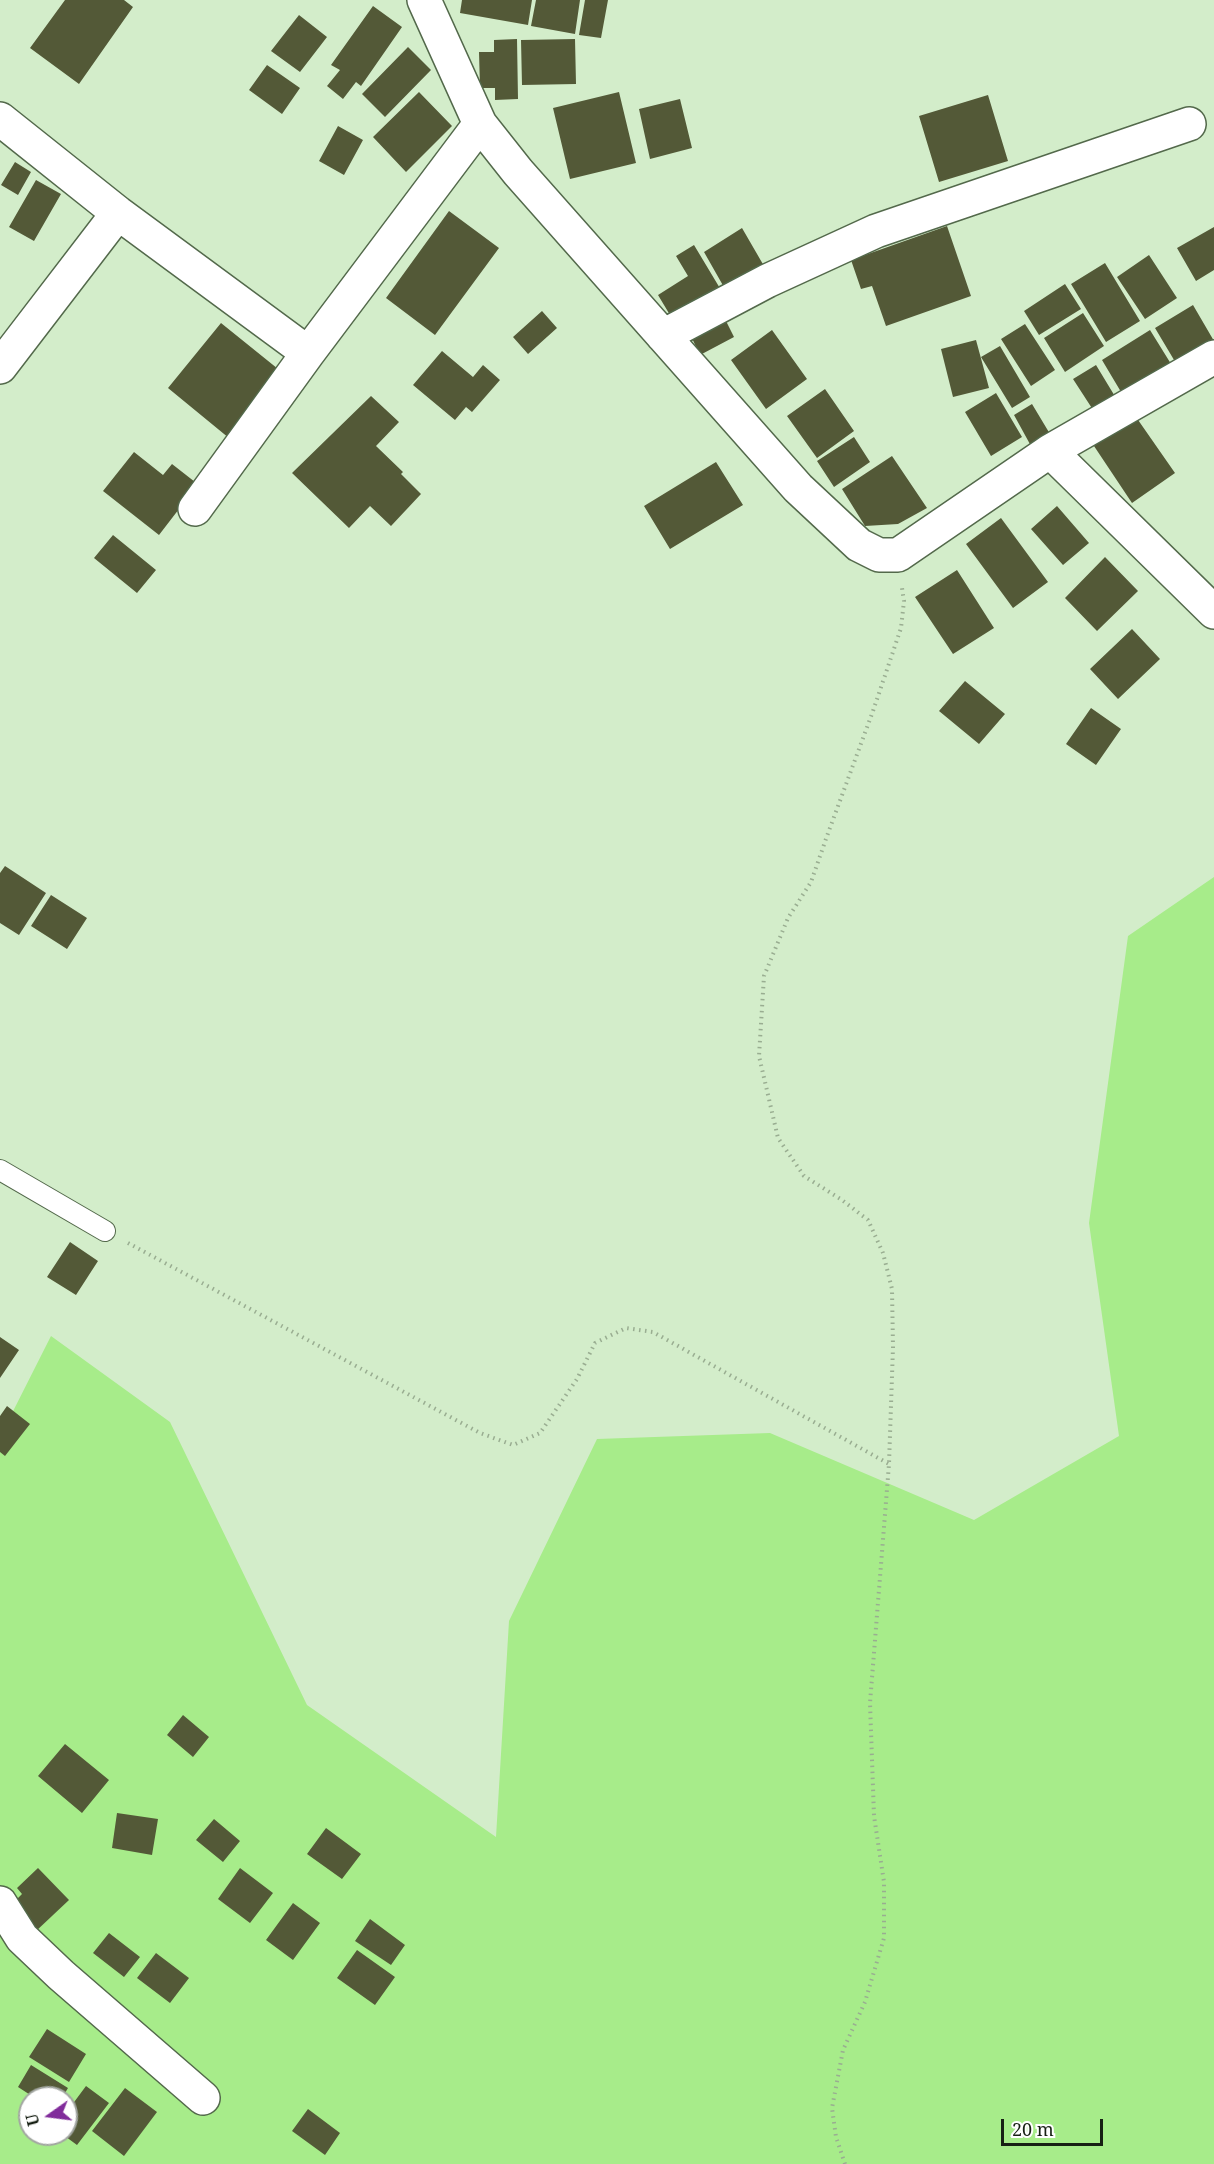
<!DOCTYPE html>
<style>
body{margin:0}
#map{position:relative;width:1214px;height:2164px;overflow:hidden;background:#d3edca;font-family:"Noto Serif",serif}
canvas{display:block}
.north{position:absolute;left:18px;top:2086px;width:60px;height:60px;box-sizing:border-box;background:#fff;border:2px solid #a2a6a1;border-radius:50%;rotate:256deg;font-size:16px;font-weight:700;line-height:24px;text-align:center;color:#172014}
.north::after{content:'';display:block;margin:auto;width:21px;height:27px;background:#812c9b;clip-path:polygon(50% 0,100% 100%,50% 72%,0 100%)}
.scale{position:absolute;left:1001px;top:2119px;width:102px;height:27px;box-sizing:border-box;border:3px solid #172014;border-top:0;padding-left:8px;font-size:18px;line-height:21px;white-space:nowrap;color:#172014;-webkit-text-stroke:4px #fff;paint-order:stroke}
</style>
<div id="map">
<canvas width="1214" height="2164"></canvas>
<div class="north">U</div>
<div class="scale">20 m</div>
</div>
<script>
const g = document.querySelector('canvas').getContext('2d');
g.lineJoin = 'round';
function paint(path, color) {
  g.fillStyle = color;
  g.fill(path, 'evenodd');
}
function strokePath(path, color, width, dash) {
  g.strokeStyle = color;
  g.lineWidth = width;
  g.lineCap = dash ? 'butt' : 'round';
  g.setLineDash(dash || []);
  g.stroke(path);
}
paint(new Path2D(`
 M1214 877V2164H0V1437L51 1336 170 1422 307 1705 496 1837 509 1621 597 1439 770 1433 974 1520 1119 1436 1089 1223 1128 936ZM30 2098H66V2134H30Z`), '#a7ec8a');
paint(new Path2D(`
 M65 0H124L133 7 79 84 30 48Z
 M462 0H532L528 25 460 13Z
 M536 0H580L575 34 531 26Z
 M585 0H608L601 38 579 35Z
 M373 6 402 27 361 86 356 82 343 99 327 86 340 70 331 65Z
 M299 15 327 37 300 72 271 51Z
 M517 39 518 99 495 100V88H480L479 52H494V40Z
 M575 39 576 84 522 85 521 40Z
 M408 47 431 70 385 117 362 94Z
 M267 65 300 88 282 114 249 90Z
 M419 92 452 126 406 172 373 137Z
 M619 92 636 163 570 179 553 108Z
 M988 95 1008 161 939 182 919 116Z
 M680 99 692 148 650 159 639 109Z
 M338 126 363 140 344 175 319 161Z
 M15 162 31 172 18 195 1 185Z
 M36 180 61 194 34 241 9 227Z
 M449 211 499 248 435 335 386 298Z
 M947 226 971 296 886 326 872 286 861 289 851 260Z
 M1214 227V270L1196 281 1177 248Z
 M742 228 764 266 725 289 704 252Z
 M694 245 721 290 673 320 658 295 688 276 676 256Z
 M1149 255 1177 298 1145 319 1117 277Z
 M1105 263 1140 321 1106 342 1071 284Z
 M1065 284 1081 309 1039 335 1024 311Z
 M1193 305 1214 341 1180 370 1155 328Z
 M542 311 557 328 528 354 513 337Z
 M722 313 734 337 700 355 688 330Z
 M1083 313 1104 346 1065 372 1044 338Z
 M221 323 288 377 235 443 168 388Z
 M1025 324 1055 370 1031 386 1001 339Z
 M772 330 807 379 766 409 731 360Z
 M1150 330 1176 372 1127 402 1102 360Z
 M976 340 989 388 953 397 941 349Z
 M1000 346 1030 397 1012 408 981 357Z
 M442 351 473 377 483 365 500 380 472 412 466 407 455 420 413 385Z
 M1096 365 1119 403 1097 416 1073 379Z
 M825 389 854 431 817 458 787 416Z
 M996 393 1022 437 991 456 965 412Z
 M371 396 399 422 376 446 403 472 401 474 421 494 391 526 370 506 349 528 292 473Z
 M1032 404 1050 434 1031 446 1014 415Z
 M1136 417 1175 473 1132 503 1094 446Z
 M854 437 870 462 834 487 817 461Z
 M134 452 163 475 172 464 195 482 189 496 159 535 103 491Z
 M892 456 927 508 898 524 865 526 842 489Z
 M716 462 743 505 670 549 644 506Z
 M1057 506 1089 543 1063 565 1031 529Z
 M1001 518 1048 582 1013 608 966 544Z
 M113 535 156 570 137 593 94 558Z
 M1105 557 1138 591 1097 631 1065 598Z
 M957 570 994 628 953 654 915 597Z
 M1132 629 1160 659 1118 699 1090 669Z
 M965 681 1005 714 979 744 939 711Z
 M1091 708 1121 729 1096 765 1066 744Z
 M5 866 46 893 19 935 0 923V873Z
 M51 895 87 918 67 949 31 926Z
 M70 1242 98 1261 76 1295 47 1277Z
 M0 1337 19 1350 0 1378Z
 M7 1406 30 1424 5 1456 0 1452V1416Z
 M183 1715 209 1737 193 1757 167 1735Z
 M65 1744 109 1780 82 1813 38 1776Z
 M117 1813 158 1819 152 1855 112 1848Z
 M214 1819 240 1841 223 1862 196 1840Z
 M326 1828 361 1854 342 1879 307 1854Z
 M38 1868 69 1900 35 1932 11 1905 22 1894 17 1888Z
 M240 1868 273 1893 250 1923 218 1899Z
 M293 1903 320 1923 293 1960 266 1940Z
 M370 1919 405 1945 391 1965 355 1941Z
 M109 1933 140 1957 124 1977 93 1953Z
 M357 1950 395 1977 375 2005 337 1978Z
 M156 1953 189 1978 170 2003 137 1978Z
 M47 2029 86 2054 69 2082 29 2057Z
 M31 2065 68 2088 62 2098H35L18 2087Z
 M86 2086 109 2103 77 2145 62 2134H66V2113Z
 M125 2088 157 2112 124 2156 92 2131Z
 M308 2109 340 2133 325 2155 292 2131Z`), '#535937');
const lane = new Path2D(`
 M0 1170 105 1231`);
const street = new Path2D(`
 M424 0 480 124 518 172 798 488 859 545 879 555H898L1050 451 1214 612
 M0 119 118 213 308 353 480 124
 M663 336 767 281 876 231 1189 124
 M0 367 118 213
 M1050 451 1214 357
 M195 509 308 353
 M0 1903 22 1938 61 1975 203 2098`);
strokePath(lane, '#53694b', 22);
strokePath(street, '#53694b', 36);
strokePath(new Path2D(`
 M128 1243 480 1433 513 1445 540 1433 577 1379 595 1343 626 1328 653 1332 889 1464
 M845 2164 836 2137 832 2108 843 2050 865 2002 884 1938V1882L874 1816 870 1703 889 1464 893 1347 892 1289 883 1253 868 1220 842 1200 804 1176 778 1138 759 1056 764 976 788 918 811 882 827 836 873 711 901 628 904 601 902 588`), '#99ad91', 4, [1.5, 4.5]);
strokePath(lane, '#fff', 20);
strokePath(street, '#fff', 33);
</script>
